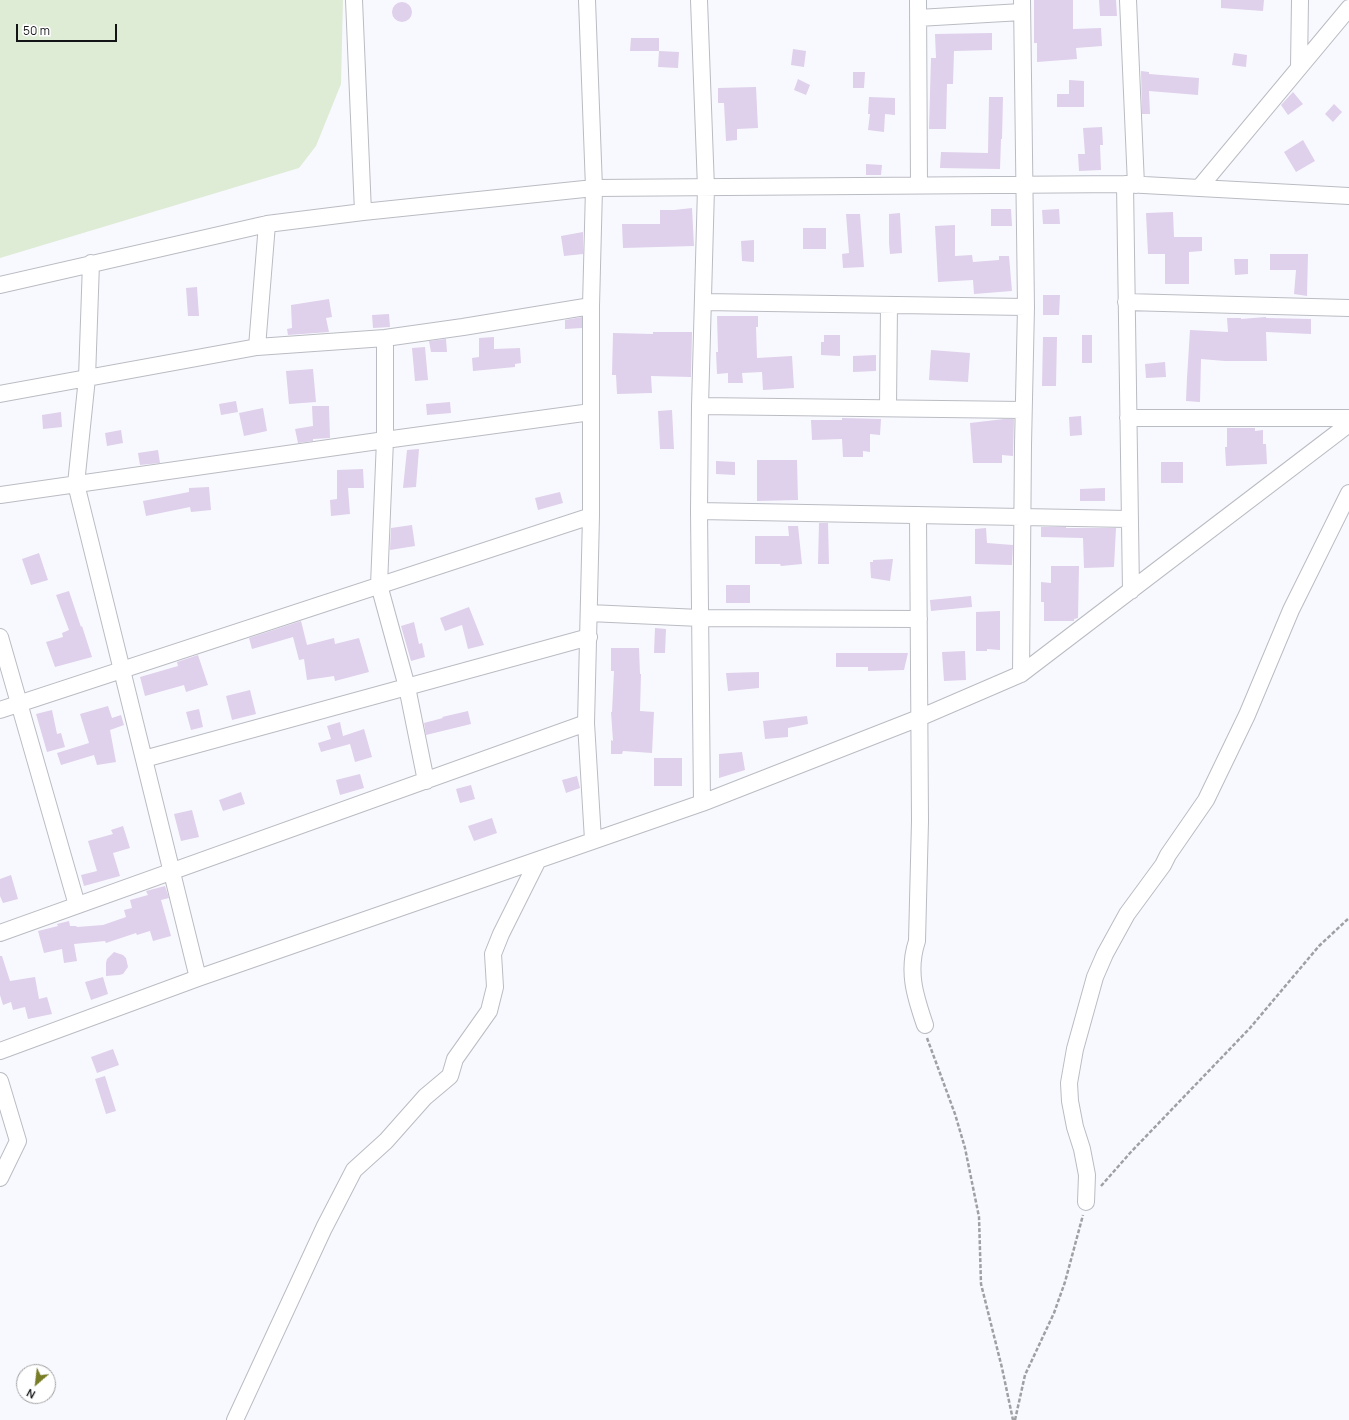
<!DOCTYPE html>
<style>
body{margin:0}
#map{position:relative;width:1349px;height:1420px;overflow:hidden;background:#f8f9fe;font-family:Manrope,sans-serif}
canvas{display:block}
.north{position:absolute;left:16px;top:1364px;width:40px;height:40px;box-sizing:border-box;background:#fff;border:1px solid #a1a1a2;border-radius:50%;rotate:208deg;font-size:11px;font-weight:700;line-height:16px;text-align:center;color:#131416}
.north::after{content:'';display:block;margin:auto;width:14px;height:18px;background:#777c25;clip-path:polygon(50% 0,100% 100%,50% 72%,0 100%)}
.scale{position:absolute;left:16px;top:24px;width:101px;height:18px;box-sizing:border-box;border:2px solid #131416;border-top:0;padding-left:5px;font-size:12px;line-height:14px;white-space:nowrap;color:#131416;-webkit-text-stroke:3px #fff;paint-order:stroke}
</style>
<div id="map">
<canvas width="1349" height="1420"></canvas>
<div class="north">N</div>
<div class="scale">50 m</div>
</div>
<script>
const g = document.querySelector('canvas').getContext('2d');
g.lineJoin = 'round';
function paint(path, color) {
  g.fillStyle = color;
  g.fill(path, 'evenodd');
}
function strokePath(path, color, width, dash) {
  g.strokeStyle = color;
  g.lineWidth = width;
  g.lineCap = dash ? 'butt' : 'round';
  g.setLineDash(dash || []);
  g.stroke(path);
}
paint(new Path2D(`
 M0 0H343L341 84 316 146 299 168 0 258Z`), '#deebd5');
paint(new Path2D(`
 M1034 0H1073V29L1101 28 1102 46 1076 48 1077 59 1037 62V43H1034Z
 M1099 0H1116L1117 16H1100Z
 M1221 0H1264L1263 11 1221 8Z
 M392 12a10 10 0 1 1 20 0a10 10 0 1 1-20 0Z
 M992 33V50L954 51 953 84H947L946 129H929L931 58H936L935 34Z
 M631 38H659V51H630Z
 M793 49 806 51 804 67 791 65Z
 M659 51 679 52 678 68 658 67Z
 M1234 53 1247 55 1246 67 1232 65Z
 M1141 71 1149 72V74L1199 78 1198 95 1149 91 1150 114H1142Z
 M853 72H865L864 88H853Z
 M798 79 810 85 806 95 794 90Z
 M1069 80 1084 81V107H1057V94H1069Z
 M756 87 758 128 737 129V140L726 141 724 103H718V88Z
 M1293 92 1303 104 1288 115 1281 105Z
 M869 97 895 98V115L885 114 884 132 868 130 870 114H868Z
 M989 97H1003L1002 139H1001L1000 169 940 168 941 152 988 153Z
 M1334 104 1342 112 1333 122 1325 114Z
 M1102 127 1103 145H1100L1101 170 1079 171 1078 154H1085L1083 128Z
 M1303 140 1315 161 1296 172 1284 152Z
 M866 164 882 165 881 175H866Z
 M692 208 694 246 623 248 622 224H660V210H674Z
 M991 209H1011L1012 226H991Z
 M1059 209 1060 224H1043L1042 210Z
 M1173 212 1174 237H1202V251L1189 252V284H1165V254H1148L1146 213Z
 M900 213 902 253 890 254 889 243V214Z
 M846 214H860L864 267 843 268 842 254 849 253Z
 M955 225V256L972 255 973 262 999 260V256H1009L1012 291 974 294 973 280 938 282 935 226Z
 M803 228H826V249H803Z
 M583 232V254L564 256 561 236Z
 M754 240V262L742 261 741 241Z
 M1270 254H1308L1307 296 1294 294 1296 270H1270Z
 M1234 259H1248V274L1235 275Z
 M197 287 199 316H188L186 288Z
 M1043 295H1060L1059 315H1043Z
 M329 299 332 317 326 318 329 332 288 335 287 329 292 328 291 305Z
 M389 314 390 327 373 328 372 315Z
 M717 316H758V327H756L757 358 792 356 794 388 763 390 762 372 742 373 743 383H728V373L717 374 716 352H718Z
 M582 317V328L565 329V320Z
 M1266 317V318L1311 319V334L1266 332 1267 361H1225L1201 359 1200 402 1186 401 1187 378 1190 330 1228 332 1227 318H1241V319Z
 M653 332H692L691 377 651 376 652 393 617 394 616 375H612L613 333 653 334Z
 M824 335H840V356L821 355V342H824Z
 M1082 335H1092V363H1082Z
 M494 337V349L520 348 521 363 515 364V367L473 371 472 358 479 357V338Z
 M1043 337H1057L1056 386H1042Z
 M446 339 447 352H431L429 341Z
 M425 347 428 380 415 381 412 348Z
 M931 350 970 353 968 382 929 380Z
 M876 355V371L853 372V356Z
 M1165 362 1166 377 1146 378 1145 364Z
 M313 369 316 402 289 404 286 371Z
 M236 401 238 412 221 415 219 404Z
 M450 402 451 413 427 415 426 404Z
 M312 406H329L330 438 313 439V441L298 443 295 429 313 426Z
 M263 408 267 431 244 436 239 413Z
 M672 410 674 449H660L658 411Z
 M61 412 62 427 43 429 42 415Z
 M1081 416 1082 435 1070 436 1069 417Z
 M842 418 881 419 880 435 870 434V452L863 451V457H843L842 439 812 440 811 420H842Z
 M1004 419H1014L1013 456 1002 455V463H973L970 423Z
 M1227 428H1255V431L1263 430V444H1266L1267 464 1226 466 1225 447H1227Z
 M121 430 123 443 107 446 105 433Z
 M419 449 416 487 403 488 407 450Z
 M158 450 160 463 140 465 138 453Z
 M757 460H797L798 500 757 501Z
 M716 461 735 462V475L716 474Z
 M1161 462H1183V483H1161Z
 M363 469 364 488H348L350 514 331 516 330 500 337 499V470Z
 M209 487 211 510 191 512 190 507 146 516 143 501 189 492V488Z
 M1105 488V501H1080V489Z
 M560 492 563 503 538 510 535 498Z
 M819 523H828L829 564H818Z
 M412 525 415 546 390 550 391 528Z
 M788 526H798L802 564 781 566 780 564H755V536H789Z
 M1041 527H1066V528H1116L1114 567 1084 568 1083 538 1041 537Z
 M986 528 987 543 1013 545 1012 565 975 564V529Z
 M39 553 48 580 31 585 22 559Z
 M893 559 890 581 871 578 870 562H873V560Z
 M1051 566H1079L1078 618 1074 619V621H1044V602H1041V582L1051 583Z
 M726 585H750V603H726Z
 M69 591 81 627 82 626 92 657 55 667 46 642 63 637 62 633 69 630 56 595Z
 M971 596 972 607 931 611 930 600Z
 M469 607 484 645 468 649 462 625 445 631 440 618Z
 M1000 611V650L987 649V651H976V612Z
 M301 621 307 645 334 638 335 644 359 638 369 672 335 681 334 676 307 680 304 659 299 660 293 637 252 649 249 638Z
 M414 622 419 644 422 643 425 657 411 661 401 626Z
 M655 628 666 629 665 653H654Z
 M611 648H639L640 674H641L640 711 654 712 652 753 623 751 622 754H611V740L613 741 611 712H612L614 671H611Z
 M965 651 966 680 944 681 942 652Z
 M836 653H908L904 670 868 671V667H836Z
 M198 655 208 685 186 692 184 685 145 696 140 677 178 666 177 662Z
 M759 672V688L728 691 726 673Z
 M250 690 256 714 232 720 226 696Z
 M108 706 112 718 121 715 124 725 110 730 116 762 97 765 94 755 61 765 57 753 89 743 80 714Z
 M199 709 203 727 191 730 186 712Z
 M52 710 57 734 61 733 65 747 47 752 36 714Z
 M468 711 471 724 426 735 424 723 443 718 442 717Z
 M807 716 808 724 788 728V737L765 739 763 721Z
 M340 722 343 736 364 729 372 757 355 762 350 744 321 752 318 743 331 739 327 726Z
 M742 752 745 770 719 778V754Z
 M654 758H682V786H654Z
 M360 774 364 788 340 795 336 780Z
 M577 776 580 788 566 793 562 780Z
 M471 785 475 799 460 803 456 789Z
 M241 792 245 804 223 811 219 800Z
 M192 810 199 837 181 841 174 814Z
 M492 818 497 833 474 841 468 826Z
 M123 826 130 848 113 853 120 876 84 886 81 875 97 871 88 841 113 834 111 830Z
 M11 875 18 899 3 903 0 896V879Z
 M165 886 169 898 161 900 171 936 153 941 150 931 137 935 136 933 106 943 105 941 74 944 77 961 64 963 62 949 44 953 38 931 58 926 57 924 69 921 70 926H76L77 927 103 925 126 917 124 910 132 908 130 900 148 895 146 891Z
 M114 952 123 955 126 958 128 967 123 974 119 975 106 976V963L107 959Z
 M0 956H2L10 981 35 977 39 999 47 997 52 1014 28 1019 25 1007 13 1010 11 1002 3 1005 0 995Z
 M103 977 108 994 91 1000 85 982Z
 M113 1049 119 1065 97 1073 91 1057Z
 M105 1076 116 1111 106 1114 95 1079Z`), '#dfd0eb');
const street = new Path2D(`
 M354 0 363 212
 M587 0 594 188 591 306V516L586 723 593 840
 M699 0 706 188 700 406 699 511 702 803
 M918 0 919 185
 M1128 0 1136 185
 M918 18 1022 12
 M1299 67 1300 0
 M1125 184 1131 591
 M1199 188 1349 8
 M91 263 87 378 76 484 198 978
 M0 285 267 224 363 212 594 188 1125 184 1349 196
 M703 302 1026 307
 M1126 302 1349 308
 M385 338V440L379 585 407 687 426 781
 M257 347 267 224
 M0 394 257 347 385 338 463 327 591 306
 M700 406 1023 410
 M888 408 889 305
 M1128 418H1349
 M0 495 385 440 591 412
 M699 511 1129 519
 M918 515 920 821 917 941C907 971 915 996 925 1025
 M589 613 700 618 919 619
 M0 637 77 905
 M1021 674 1023 445 1026 307 1022 0
 M0 710 591 516
 M144 759 589 637
 M0 933 586 723
 M0 1051 198 978 702 803 919 718 1021 674 1349 424
 M0 1081 18 1141 0 1178
 M1086 1202 1087 1175 1082 1149 1075 1127 1070 1101 1069 1083 1075 1049 1095 977 1105 954 1127 914 1163 865 1168 855 1206 800 1247 715 1291 610 1349 493
 M235 1420 324 1228 354 1170 386 1141 425 1097 450 1076 455 1059 489 1011 495 987 493 954 501 934 538 860`);
strokePath(street, '#babcc3', 18);
strokePath(new Path2D(`
 M927 1038 955 1114 965 1148 979 1217 981 1284 1002 1368 1013 1420
 M1101 1186 1130 1153 1250 1028 1319 946 1349 918
 M1015 1420 1025 1375 1054 1313 1065 1282 1083 1215`), '#9fa0a4', 2.5, [4, 2]);
strokePath(street, '#fff', 16);
</script>
